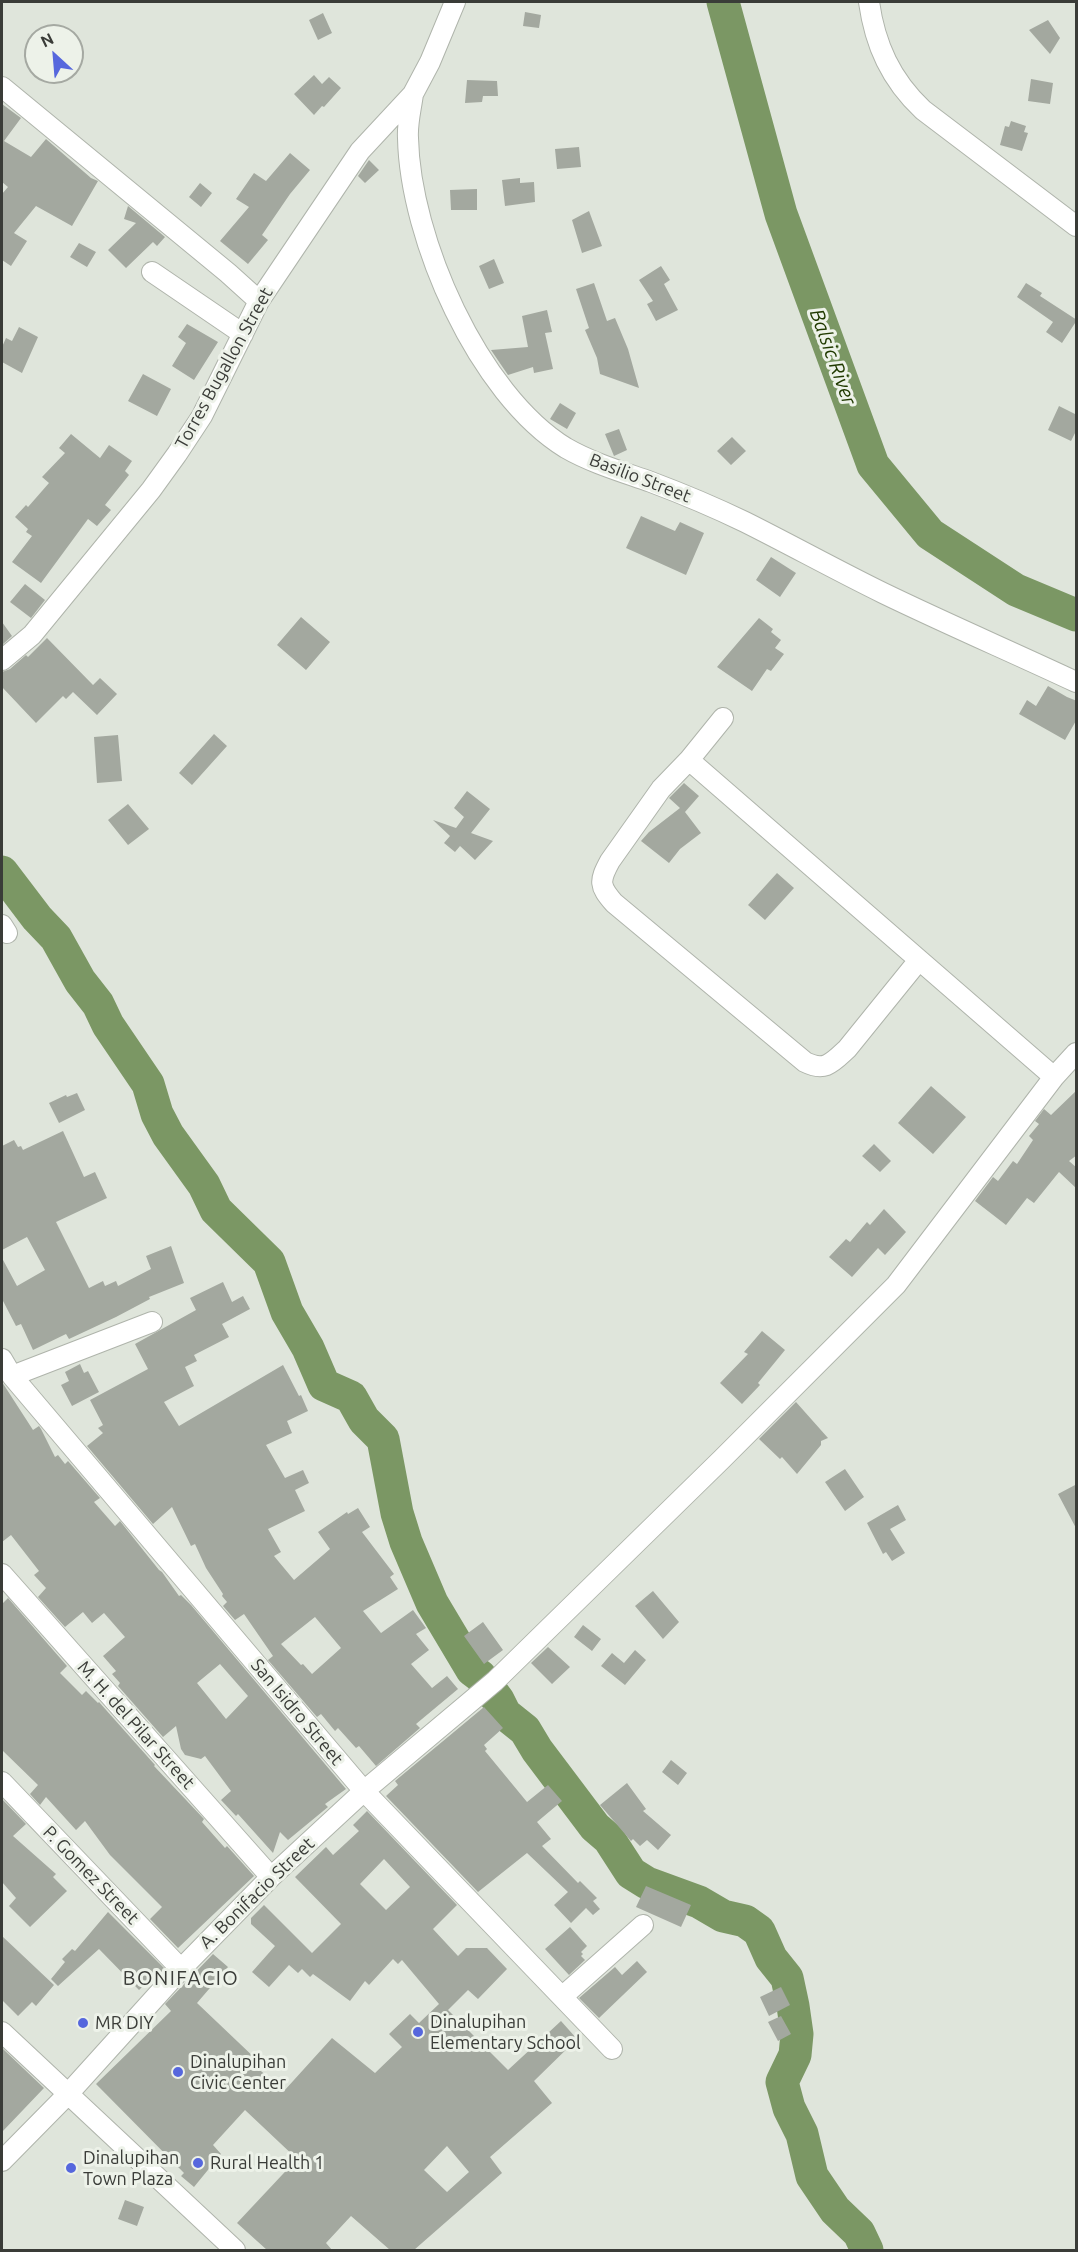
<!DOCTYPE html>
<style>
body{margin:0}
#map{position:relative;width:1078px;height:2252px;overflow:hidden;background:#dfe5db;font-family:Ubuntu,sans-serif}
canvas{display:block}
.frame{position:absolute;inset:0;border:3px solid #3a3c38;pointer-events:none}
.north{position:absolute;left:24px;top:24px;width:60px;height:60px;box-sizing:border-box;background:#edf2e9;border:2px solid #a5a9a2;border-radius:50%;rotate:334deg;font-size:16px;font-weight:700;line-height:24px;text-align:center;color:#3a3c38}
.north::after{content:'';display:block;margin:auto;width:21px;height:27px;background:#5667dd;clip-path:polygon(50% 0,100% 100%,50% 72%,0 100%)}
</style>
<div id="map">
<canvas width="1078" height="2252"></canvas>
<div class="frame"></div>
<div class="north">N</div>
</div>
<script>
const g = document.querySelector('canvas').getContext('2d');
g.lineJoin = 'round';
function strokePath(path, color, width, dash) {
  g.strokeStyle = color;
  g.lineWidth = width;
  g.lineCap = dash ? 'butt' : 'round';
  g.setLineDash(dash || []);
  g.stroke(path);
}
function paint(path, color) {
  g.fillStyle = color;
  g.fill(path, 'evenodd');
}
function drawText(font, color, halo, rows, align = 'center') {
  g.font = font + ' Ubuntu,sans-serif';
  g.lineWidth = 6;
  g.setLineDash([]);
  g.textBaseline = 'middle';
  g.strokeStyle = halo;
  g.fillStyle = color;
  for (const [text, x, y, turn = 0] of rows) {
    g.save();
    g.translate(x, y);
    g.rotate((+turn || 0) * Math.PI / 180);
    g.textAlign = isNaN(turn) ? turn : align;
    if (halo) g.strokeText(text, 0, 0);
    g.fillText(text, 0, 0);
    g.restore();
  }
}
strokePath(new Path2D(`
 M723 2 781 214 873 465 930 534 1016 590 1076 615
 M2 872 37 918 56 938 80 981 98 1004 108 1025 148 1084 157 1114 168 1135 204 1185 216 1210 269 1262 287 1312 308 1348 324 1385 351 1397 364 1420 383 1439 397 1513 406 1542 432 1603 472 1670 480 1676 498 1700 505 1714 525 1730 537 1750 595 1827 609 1839 631 1873 647 1883 699 1902 723 1916 745 1921 759 1931 771 1958 787 1978 793 2006 797 2034 795 2055 782 2082 789 2108 802 2134 812 2176 835 2210 859 2233 867 2250`), '#7b9764', 33);
paint(new Path2D(`
 M525 12 541 15 539 28 523 26Z
 M323 13 332 33 318 40 309 20Z
 M1048 20 1060 38 1050 54 1029 30Z
 M314 75 322 84 329 77 341 88 324 107 322 106 314 115 294 94Z
 M1031 79 1053 83 1050 104 1028 101Z
 M467 80 497 81 498 96H483L482 102 465 103Z
 M2 104 21 118 4 141 31 157 46 139 91 178 98 181 72 226 36 206 14 233 27 241 11 266 2 260V194L8 187 2 182Z
 M1011 121 1026 126 1024 132 1028 133 1022 151 1000 145 1005 126 1009 127Z
 M579 147 581 167 557 169 555 149Z
 M290 153 310 170 290 194 262 235 268 240 248 264 220 241 249 207 236 199 254 173 266 181Z
 M369 160 379 170 365 183 358 176Z
 M520 178V183L534 182 535 202 505 206 502 180Z
 M200 183 212 193 201 207 189 197Z
 M477 189V210H451L450 190Z
 M128 206 165 237 157 246 153 242 126 268 108 250 136 223 124 219Z
 M589 211 602 246 582 253 572 220Z
 M79 243 96 252 87 267 70 257Z
 M494 259 504 283 489 289 479 266Z
 M661 266 670 280 664 284 678 310 656 321 647 304 653 301 639 280Z
 M594 283 607 321 615 318 628 349 639 388 600 374 597 358 585 330 589 328 576 289Z
 M1026 283 1042 293 1040 296 1077 320 1062 343 1046 332 1053 322 1017 297Z
 M547 310 552 332 545 333 553 369 534 373 533 367 508 375 491 350 528 347 522 316Z
 M187 324 218 342 194 380 172 366 186 343 178 337Z
 M19 327 38 337 22 373 2 362V347L6 338 12 341Z
 M143 374 171 389 157 416 128 401Z
 M560 403 576 413 567 429 550 419Z
 M1059 406 1077 415V429L1071 441 1048 430Z
 M619 429 627 450 614 456 605 434Z
 M71 434 100 458 109 445 132 461 125 471 129 475 105 505 111 510 97 526 88 519 41 583 12 562 32 536 26 532 28 529 15 517 26 505 28 507 49 483 42 477 65 453 59 448Z
 M732 437 746 451 731 465 717 451Z
 M641 516 675 531 680 522 704 533 686 575 626 548Z
 M771 557 796 573 780 597 756 580Z
 M25 584 45 600 31 618 10 602Z
 M301 617 330 642 306 670 277 645Z
 M759 618 773 629 771 632 781 640 775 648 784 654 771 671 767 669 752 691 717 667Z
 M2 622 12 636 2 645Z
 M47 638 93 685 100 678 117 694 97 715 73 692 66 699 63 696 36 723 2 687V672L10 669 26 655 28 657Z
 M1048 686 1067 697 1077 701V719L1065 740 1019 714 1027 700 1036 706Z
 M214 734 227 746 192 785 179 773Z
 M118 735 122 781 97 783 94 737Z
 M684 783 699 796 685 812 701 833 680 849 669 863 641 841 649 832 680 808 669 798Z
 M467 791 490 809 471 833 493 841 475 860 460 846 455 852 444 843 450 836 433 820 456 828 464 817 454 808Z
 M128 804 149 829 128 845 108 820Z
 M777 873 794 888 765 920 748 905Z
 M931 1086 966 1117 933 1154 898 1123Z
 M1077 1090V1155L1069 1161 1077 1168V1189L1059 1172 1034 1203 1027 1198 1006 1225 975 1201 993 1177 998 1181 1013 1161 1017 1164 1033 1140 1029 1136 1039 1124 1035 1121 1044 1109 1051 1115Z
 M77 1093 85 1110 59 1123 49 1103 66 1095 67 1097Z
 M63 1131 84 1177 95 1172 107 1198 56 1222 89 1288 103 1281 105 1286 116 1281 118 1286 151 1269 146 1256 171 1246 184 1283 149 1297 150 1299 116 1317 69 1339 66 1334 33 1350 21 1324 16 1326 2 1299V1258L17 1286 45 1270 27 1237 2 1250V1146L14 1140 18 1147 21 1146 23 1150Z
 M874 1144 891 1161 880 1172 862 1156Z
 M884 1209 906 1232 885 1255 878 1248 852 1277 829 1257 846 1239 850 1242 867 1222 870 1225Z
 M223 1282 232 1302 243 1296 250 1309 222 1324 229 1337 194 1355 197 1361 185 1367 194 1386 164 1402 179 1426 283 1365 299 1396 301 1395 308 1411 287 1421 292 1433 266 1445 285 1478 303 1470 309 1483 295 1490 305 1511 268 1529 281 1552 274 1556 294 1580 330 1549 318 1532 347 1512 348 1514 358 1508 370 1527 362 1532 394 1574 390 1577 398 1589 363 1611 381 1633 413 1610 426 1628 416 1634 429 1650 411 1664 432 1688 447 1676 458 1689 416 1724 420 1728 376 1766 359 1746 356 1748 338 1728 335 1731 321 1714 317 1717 268 1660 273 1656 244 1614 235 1620 223 1606 227 1602 222 1596 223 1594 206 1568 195 1544 191 1546 172 1507 153 1524 87 1446 103 1433 98 1428 103 1425 90 1400 148 1369 135 1344 196 1310 190 1298ZM315 1617 341 1648 312 1674 303 1664 301 1665 281 1644Z
 M762 1331 785 1350 758 1383 760 1385 742 1404 720 1383 748 1354 744 1352Z
 M80 1364 84 1373 88 1371 99 1392 72 1406 61 1385 69 1381 65 1372Z
 M2 1382 33 1430 39 1426 41 1429 55 1457 58 1455 65 1464 68 1461 100 1498 94 1502 115 1526 120 1521 159 1570 162 1572 179 1596 181 1595 191 1605 346 1789 325 1804 328 1807 288 1840 280 1832 273 1853 238 1814 236 1816 221 1800 231 1791 205 1756 201 1759 185 1755 181 1749 176 1726 163 1737 118 1686 120 1683 112 1674 116 1671 103 1656 125 1637 104 1613 92 1623 83 1612 65 1627 38 1597 46 1588 34 1575 39 1571 11 1535 2 1542ZM220 1664 248 1696 226 1719 197 1683Z
 M796 1402 828 1438 821 1441V1445L797 1474 782 1457 780 1459 759 1439Z
 M845 1469 864 1497 845 1511 825 1482Z
 M1077 1484V1530L1058 1494Z
 M898 1505 906 1520 890 1529 905 1553 892 1561 886 1552 883 1554 867 1523Z
 M653 1591 679 1622 663 1639 635 1606Z
 M8 1598 67 1666 60 1673 82 1695 86 1691 98 1703 99 1702 155 1765 154 1766 204 1819 202 1822 225 1848 227 1846 254 1876 178 1948 150 1919 162 1907 110 1855 85 1821 76 1830 46 1797 40 1805 30 1794 38 1785 2 1750V1604Z
 M483 1622 503 1650 484 1664 464 1636Z
 M583 1625 601 1639 592 1651 574 1637Z
 M548 1647 570 1667 552 1684 531 1663Z
 M635 1650 646 1660 625 1685 601 1666 612 1653 624 1663Z
 M484 1707 503 1728 484 1745 487 1749 485 1751 527 1802 548 1785 562 1801 537 1822 551 1839 542 1846 578 1883 580 1881 597 1898 593 1901 600 1909 593 1915 586 1908 571 1923 554 1905 568 1892 527 1853 478 1892 386 1796 398 1785 395 1781Z
 M671 1760 687 1773 678 1785 662 1772Z
 M627 1783 646 1809 643 1811 671 1835 658 1850 647 1840 640 1846 633 1839 631 1841 600 1805Z
 M2 1799 26 1824 13 1836 56 1874 53 1877 67 1891 30 1927 9 1906 16 1898 2 1882Z
 M367 1811 457 1905 433 1929 458 1956 466 1948H487L507 1969 478 1999 468 1990 448 2010 508 2070 561 2021 577 2039 534 2081 552 2103 490 2157 502 2173 414 2250H390L351 2216 326 2243 332 2250H267L237 2223 297 2159 245 2110 213 2145 221 2154 194 2187 181 2176 184 2173 96 2084 171 2011 165 2004 213 1954 228 1967 197 2003 258 2061 254 2065 284 2091 332 2038 375 2073 402 2047 389 2034 410 2014 419 2023 439 2004 402 1960 398 1964 393 1959 369 1985 365 1981 350 2001 313 1974 310 1977 302 1969 298 1973 289 1965 269 1987 252 1972 275 1946 251 1924V1918L264 1905 312 1953 341 1924 295 1877 326 1847 333 1855 359 1831 353 1825ZM384 1859 410 1887 386 1910 360 1884ZM447 2146 469 2172 447 2192 424 2170Z
 M646 1886 691 1905 681 1927 636 1907Z
 M108 1912 165 1969 148 1987 145 1984 139 1990 99 1949 58 1986 51 1979 65 1962 62 1959 72 1949 75 1951Z
 M570 1927 587 1946 581 1952 583 1954 581 1956 585 1960 569 1975 545 1949Z
 M2 1936 54 1985 36 2006 32 2002 18 2016 2 2000Z
 M637 1961 647 1972 599 2018 579 1998 615 1967 622 1975Z
 M781 1987 790 2005 769 2016 760 1997Z
 M781 2016 791 2034 778 2041 768 2022Z
 M2 2048 44 2088 2 2132Z
 M125 2200 144 2207 137 2226 118 2219Z`), '#a3a89f');
const minor = new Path2D(`
 M869 2C875 45 891 80 923 110L1076 226
 M2 87 228 273 259 301
 M413 94C411 109 407 124 408 138 410 238 478 394 566 448 592 463 623 472 651 482 683 494 714 507 745 522 791 545 836 570 883 593 947 624 1012 652 1076 682
 M152 272 243 334
 M2 660 32 635 151 490 177 454 202 416 259 301 360 151 413 94 430 62 455 2
 M689 760 723 718
 M2 925 7 933
 M919 960 847 1049C832 1063 825 1072 805 1062L614 903C599 886 599 881 610 861L661 789 689 760 1054 1077
 M2 1359 12 1376 364 1791 612 2049
 M12 1376 152 1322
 M2 1574 271 1877
 M2 1782 181 1969
 M563 1996 643 1925
 M2 2032 235 2250
 M2 2161 68 2094 181 1969 271 1877 364 1791 495 1681 722 1459 896 1285 1054 1077 1076 1053`);
strokePath(minor, '#afb4ab', 22);
strokePath(minor, '#fff', 20);
for (const [x, y, r, color] of [
 [83,2023,6,"#5667dd"],
 [418,2032,6,"#5667dd"],
 [178,2072,6,"#5667dd"],
 [198,2163,6,"#5667dd"],
 [71,2168,6,"#5667dd"]
]) {
  const dot = new Path2D();
  dot.arc(x, y, r, 0, 2 * Math.PI);
  g.fillStyle = color;
  g.fill(dot);
  strokePath(dot, '#edf2e9', 2);
}
drawText('18px', '#3a3c38', '#edf2e9', [
 ["Torres Bugallon Street",224,368,-61],
 ["Basilio Street",640,478,21],
 ["San Isidro Street",297,1712,50],
 ["M. H. del Pilar Street",136,1725,48],
 ["P. Gomez Street",91,1875,46],
 ["A. Bonifacio Street",257,1893,-44]
]);
drawText('18px', '#3a3c38', '#edf2e9', [
 ["Dinalupihan",430,2022],
 ["Elementary School",430,2043],
 ["MR DIY",95,2023],
 ["Dinalupihan",190,2062],
 ["Civic Center",190,2083],
 ["Dinalupihan",83,2158],
 ["Town Plaza",83,2179],
 ["Rural Health 1",210,2163]
], 'left');
drawText('italic 20px', '#203a00', '#edf2e9', [
 ["Balsic River",833,357,70]
]);
g.letterSpacing = '1.5px';
drawText('20px', '#3a3c38', '#edf2e9', [
 ["BONIFACIO",181,1978]
]);
g.letterSpacing = '0px';
</script>
